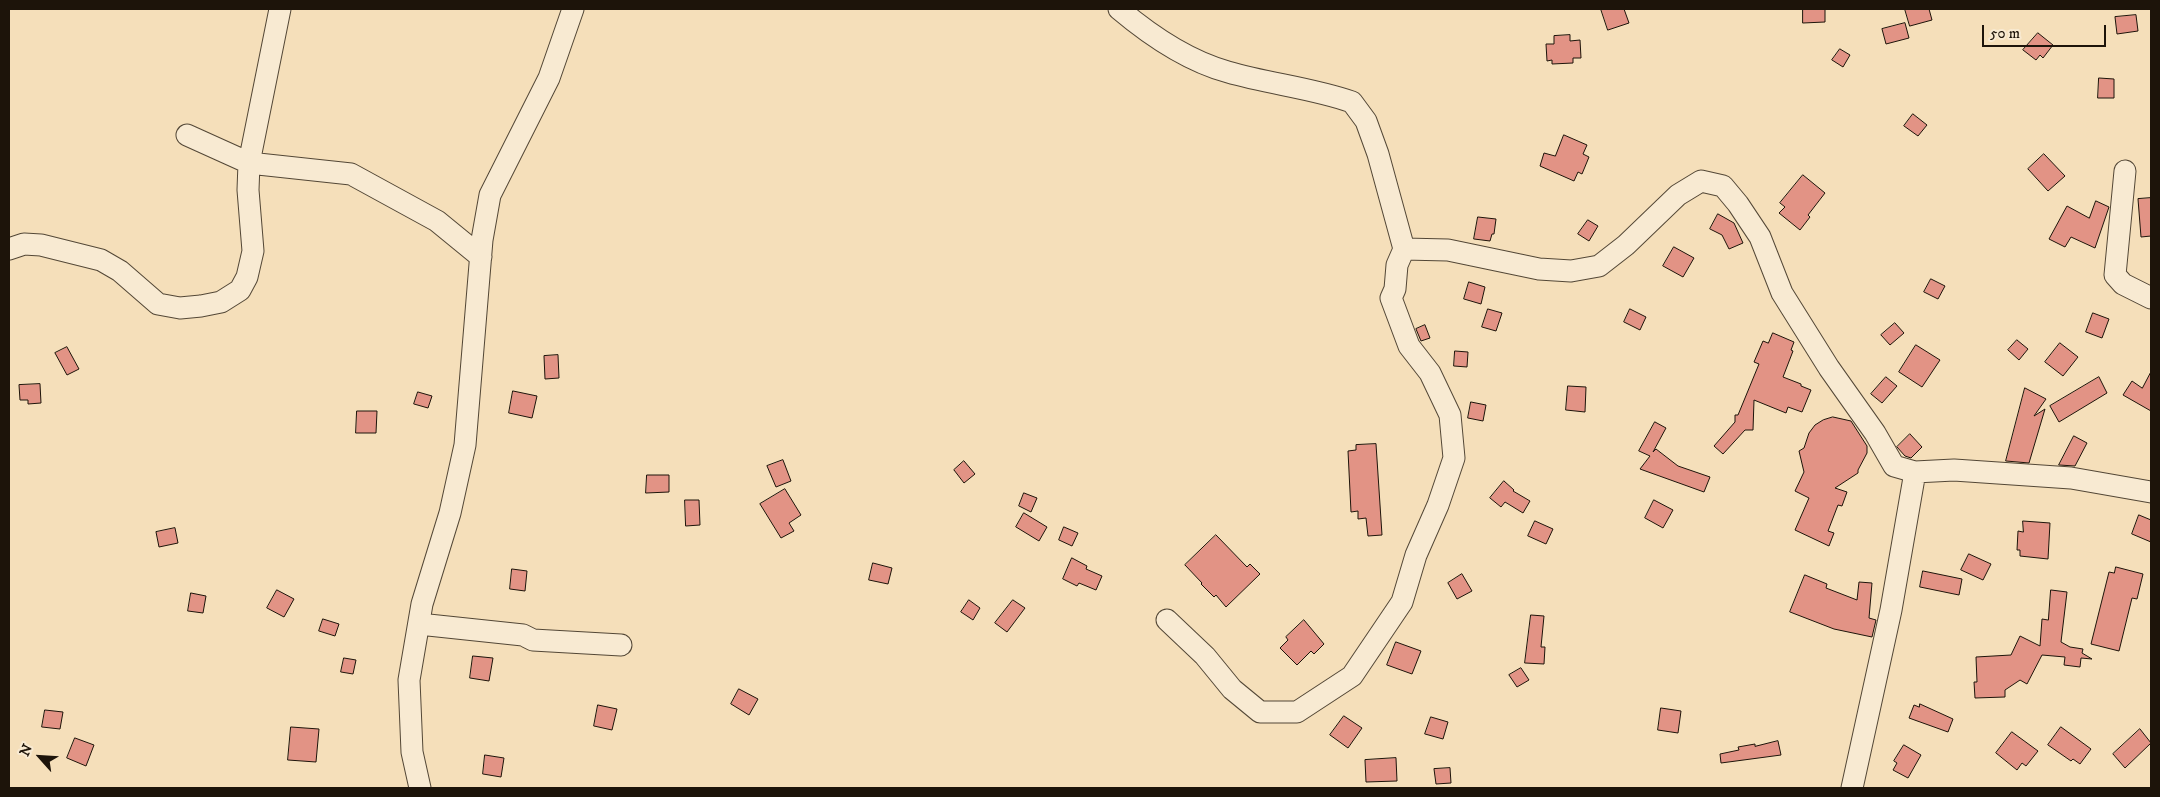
<!DOCTYPE html>
<style>
body{margin:0}
#map{position:relative;width:2160px;height:797px;overflow:hidden;background:#f5dfba;font-family:"IM FELL DW Pica",serif}
canvas{display:block}
.frame{position:absolute;inset:0;border:10px solid #1d140a;pointer-events:none}
.north{position:absolute;left:15px;top:732px;width:50px;height:50px;-webkit-text-stroke:4px #f8ead2;paint-order:stroke;rotate:296deg;font-size:14px;font-weight:700;line-height:20px;text-align:center;color:#1d140a}
.north::after{content:'';display:block;margin:auto;width:18px;height:22px;background:#1d140a;clip-path:polygon(50% 0,100% 100%,50% 72%,0 100%)}
.scale{position:absolute;left:1982px;top:25px;width:124px;height:22px;box-sizing:border-box;border:2px solid #1d140a;border-top:0;padding-left:6px;font-size:15px;line-height:18px;white-space:nowrap;color:#1d140a;-webkit-text-stroke:4px #f8ead2;paint-order:stroke}
</style>
<div id="map">
<canvas width="2160" height="797"></canvas>
<div class="frame"></div>
<div class="north">N</div>
<div class="scale">50 m</div>
</div>
<script>
const g = document.querySelector('canvas').getContext('2d');
g.lineJoin = 'round';
function paint(path, color) {
  g.fillStyle = color;
  g.fill(path, 'evenodd');
}
function strokePath(path, color, width, dash) {
  g.strokeStyle = color;
  g.lineWidth = width;
  g.lineCap = dash ? 'butt' : 'round';
  g.setLineDash(dash || []);
  g.stroke(path);
}
const building = new Path2D(`
 M1601 9H1624L1629 23 1608 30Z
 M1803 9H1825V22L1803 23Z
 M1905 9H1929L1932 20 1910 26Z
 M2136 15 2138 31 2117 34 2115 17Z
 M1905 23 1909 38 1886 44 1882 29Z
 M2038 33 2053 45 2043 58 2040 55 2036 60 2023 50Z
 M1570 35V41L1580 40 1581 58H1573V63L1552 64V60L1547 61 1546 44H1554V36Z
 M1840 49 1850 55 1843 67 1832 60Z
 M2099 78 2114 79V98H2098Z
 M1913 114 1927 125 1918 136 1904 126Z
 M1564 135 1587 145 1583 154 1589 157 1582 174 1578 172 1574 181 1540 166 1544 153 1555 156Z
 M2044 154 2065 176 2048 191 2028 169Z
 M1803 175 1825 193 1808 215 1810 217 1800 230 1779 213 1785 207 1780 203Z
 M2151 198V236L2141 237 2138 199Z
 M2096 201 2109 207 2095 248 2071 237 2065 247 2049 239 2067 206 2089 218Z
 M1718 214 1734 223 1743 243 1729 249 1722 235 1710 229Z
 M1478 217 1496 219 1494 234H1492L1490 241 1474 239Z
 M1588 220 1598 226 1589 241 1578 234Z
 M1674 247 1694 258 1683 277 1663 266Z
 M1931 279 1945 286 1938 299 1924 292Z
 M1469 282 1485 287 1481 304 1464 299Z
 M1488 309 1502 313 1496 331 1482 327Z
 M1630 309 1646 317 1640 330 1624 322Z
 M2093 313 2109 319 2102 338 2086 332Z
 M1895 323 1904 333 1890 345 1881 335Z
 M1425 325 1430 338 1421 341 1416 329Z
 M1773 333 1794 342 1791 350 1793 351 1783 377 1801 384V386L1811 390 1802 412 1788 407 1786 413 1754 400 1753 430H1745L1723 454 1714 446 1735 422V415H1738L1759 364 1754 362 1763 341 1768 343Z
 M2017 340 2028 349 2019 360 2008 350Z
 M2060 343 2078 357 2063 376 2045 362Z
 M1916 345 1940 360 1922 387 1899 372Z
 M67 347 79 369 67 375 55 353Z
 M1455 351 1468 352 1467 367 1454 366Z
 M558 355 559 378 545 379 544 356Z
 M2151 372V411L2123 395 2132 381 2142 388Z
 M1886 377 1897 386 1882 403 1871 394Z
 M2099 377 2107 393 2059 422 2050 406Z
 M40 384 41 403 28 404V400H20L19 385Z
 M1568 386 1586 387 1585 412 1566 410Z
 M2025 388 2046 399 2034 416 2045 409 2029 463 2006 461Z
 M513 391 537 396 532 418 509 413Z
 M418 392 432 396 428 408 414 404Z
 M1471 402 1486 405 1483 421 1468 418Z
 M357 411H377L376 433H356Z
 M1833 417 1851 421 1867 446V453L1858 470V473L1835 488 1847 492 1842 506 1838 505 1828 531 1834 533 1829 546 1795 530 1809 498 1795 491 1804 472 1799 451 1804 448 1809 433 1815 425 1823 420Z
 M1655 422 1666 428 1653 452 1656 449 1678 466 1710 477 1704 492 1640 469 1650 456 1639 451Z
 M1910 434 1922 447 1911 458 1905 456 1897 447Z
 M2074 436 2087 443 2075 466 2059 465Z
 M1376 444 1382 535 1368 536 1366 518 1358 519V511L1351 512 1348 451 1356 450V445Z
 M783 460 791 481 776 487 767 466Z
 M964 461 975 474 964 483 954 470Z
 M647 475H669V492L646 493Z
 M1504 481 1514 490 1513 491 1530 501 1523 513 1505 502 1501 507 1490 498Z
 M785 489 801 515 789 523 794 531 781 538 760 504Z
 M1024 493 1037 498 1031 512 1019 506Z
 M685 500H699L700 525 686 526Z
 M1654 500 1673 510 1663 528 1645 518Z
 M1024 513 1047 527 1039 541 1016 527Z
 M2139 515 2151 520V542L2132 534Z
 M1535 521 1553 529 1546 544 1528 536Z
 M2023 521 2050 523 2048 559 2020 556V550H2017L2018 531 2023 532Z
 M1064 527 1078 533 1072 546 1059 540Z
 M175 528 178 543 159 547 156 532Z
 M1216 535 1247 567 1250 564 1260 574 1226 607 1216 595 1214 597 1201 584 1202 583 1185 565Z
 M1969 554 1991 564 1983 580 1961 570Z
 M1072 558 1087 566 1086 569 1102 576 1096 590 1079 583 1077 586 1063 579Z
 M873 563 892 568 888 584 869 580Z
 M2116 567 2143 574 2137 599 2132 598 2119 651 2091 644 2109 572 2114 573Z
 M512 569 527 571 525 591 510 589Z
 M1923 571 1962 579 1959 595 1920 587Z
 M1462 574 1472 591 1457 599 1448 583Z
 M1805 575 1827 584 1826 588 1857 600 1859 582 1872 583 1869 618 1876 620 1872 637 1834 629 1790 612Z
 M277 590 294 599 284 617 267 608Z
 M2051 590 2067 592 2061 642 2070 647 2083 649 2082 653 2092 659 2081 658 2080 667 2064 665 2065 657 2042 655 2027 684 2020 680 2005 690V697L1975 698 1974 682H1977L1976 657 2011 655 2020 636 2040 646 2042 619 2048 620Z
 M191 593 206 596 203 613 188 611Z
 M969 600 980 608 973 620 961 612Z
 M1013 600 1025 608 1007 632 995 623Z
 M1531 615 1544 616 1541 647H1545L1544 664 1525 663Z
 M323 619 339 624 335 636 319 631Z
 M1304 620 1324 644 1314 654 1311 651 1297 665 1280 648 1288 640 1286 637Z
 M1396 642 1421 651 1412 674 1387 665Z
 M473 656 493 658 489 681 470 678Z
 M344 658 356 660 353 674 341 672Z
 M1521 668 1529 680 1517 687 1509 675Z
 M739 689 758 699 749 715 731 704Z
 M1920 704 1953 719 1948 732 1909 718 1914 705 1919 707Z
 M598 705 617 709 612 730 594 726Z
 M1661 708 1681 711 1678 733 1658 730Z
 M45 710 63 712 60 729 42 727Z
 M1344 716 1362 728 1348 748 1330 735Z
 M1431 717 1448 722 1443 739 1425 734Z
 M291 727 319 729 316 762 288 760Z
 M2061 727 2091 749 2080 764 2073 759 2071 761 2048 745Z
 M2140 729 2151 743 2125 768 2113 754Z
 M2012 732 2038 751 2026 766 2022 763 2017 770 1996 753Z
 M75 738 94 745 86 766 67 758Z
 M1778 741 1781 755 1721 763 1720 754 1739 750 1738 747 1755 744V746Z
 M1904 745 1921 755 1908 778 1893 770 1897 763 1894 761Z
 M485 755 504 758 501 777 483 774Z
 M1396 758 1397 781 1366 782 1365 760Z
 M1450 768 1451 783 1436 784 1434 769Z`);
paint(building, '#e29385');
strokePath(building, '#1d140a', 1);
const minor = new Path2D(`
 M1119 9C1151 36 1188 61 1228 72 1269 84 1312 88 1352 102L1366 121 1378 154 1404 249 1448 250 1539 269 1571 271 1599 266 1626 245 1678 195 1701 181 1723 186 1738 204 1760 237 1782 293 1829 368 1875 433 1894 466 1915 472 1954 470 2071 478 2151 492
 M187 135 249 163 351 174 437 221 481 257
 M2125 171 2115 275 2123 284 2151 298
 M9 249 24 244 41 245 101 260 120 271 158 304 180 308 201 306 221 302 240 290 247 277 253 251 248 190 249 163 280 9
 M1167 620 1205 656 1232 689 1260 712H1297L1352 676 1402 602 1416 555 1438 505 1454 458 1450 415 1430 373 1409 346 1391 298 1395 289 1397 265 1404 249
 M419 624 523 635 533 640 621 645
 M420 788 412 752 409 680 422 604 450 513 465 445 482 240 490 195 549 78 573 9
 M1852 788 1891 610 1915 472`);
strokePath(minor, '#534736', 23);
strokePath(minor, '#f8ead2', 21);
</script>
